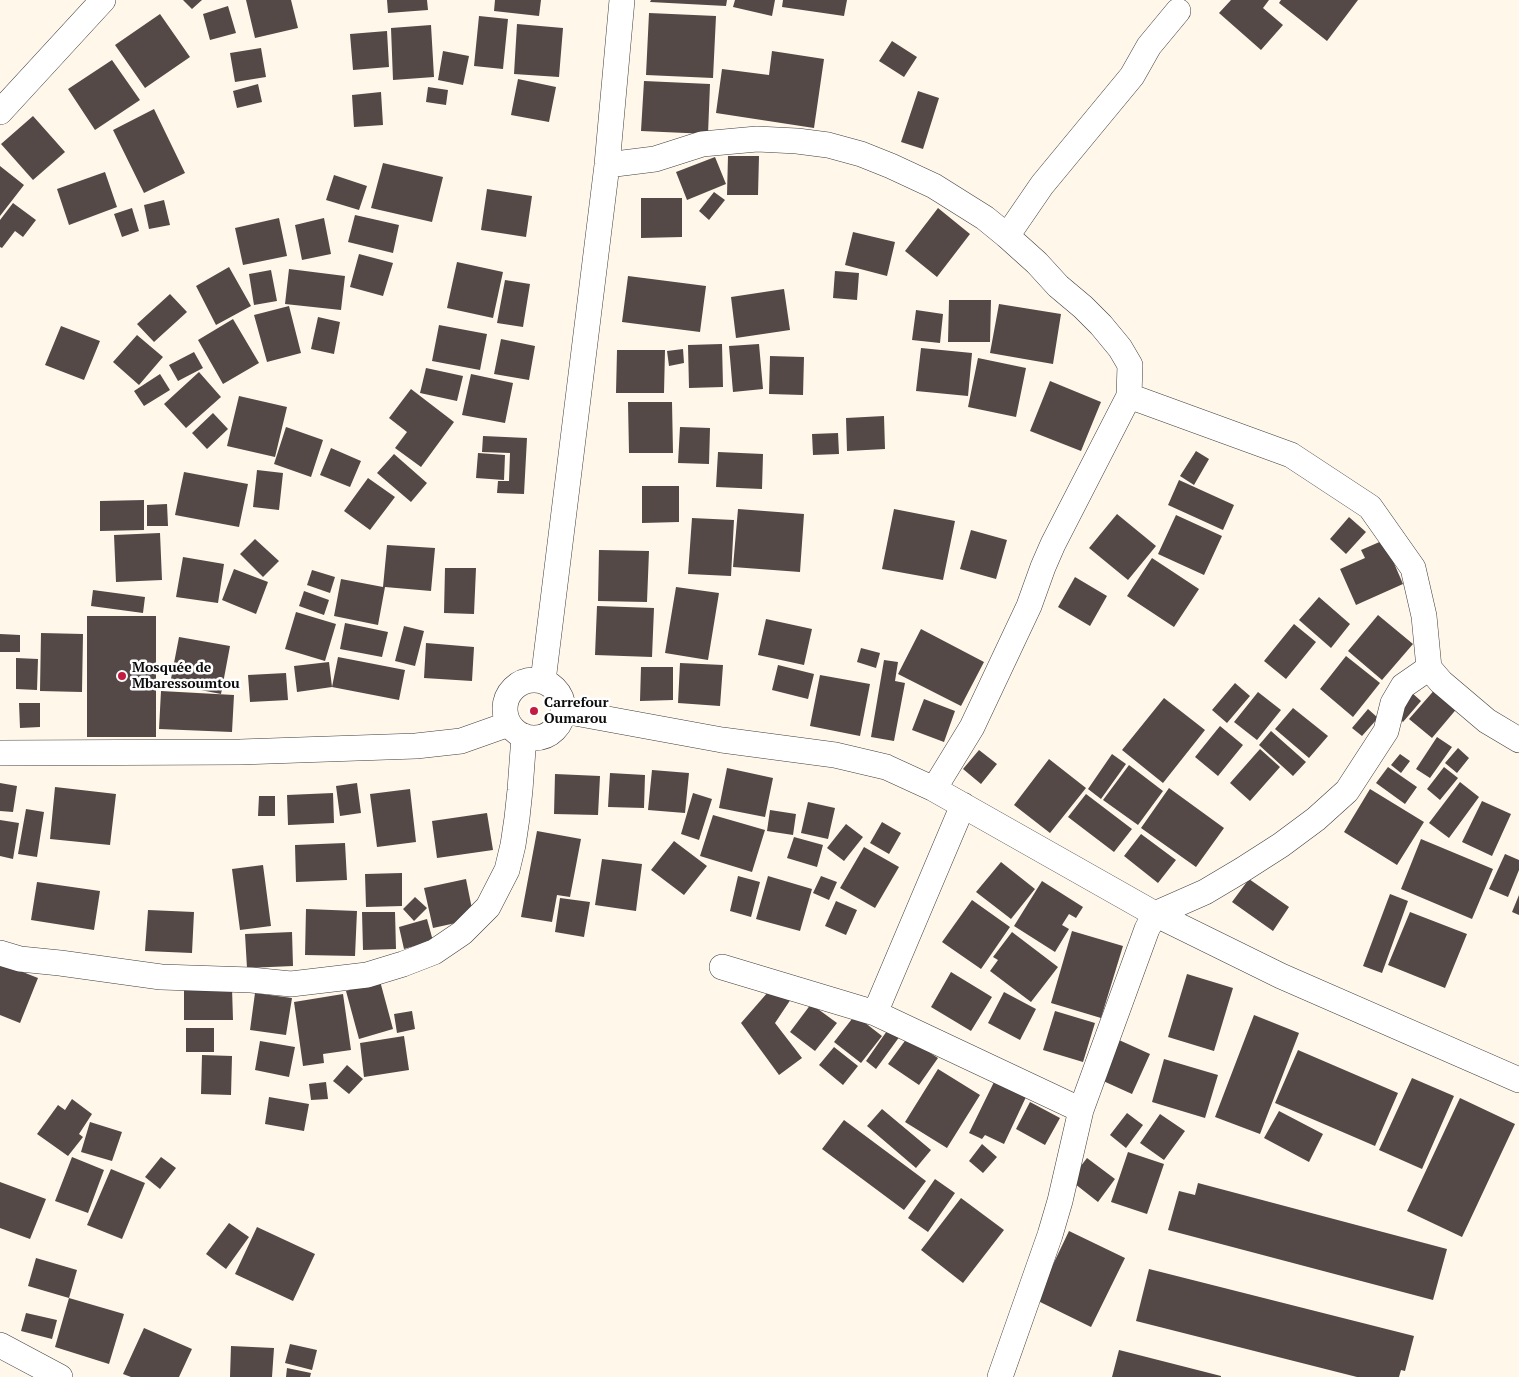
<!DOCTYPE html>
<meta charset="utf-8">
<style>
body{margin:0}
canvas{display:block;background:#fff7e9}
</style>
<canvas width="1519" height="1377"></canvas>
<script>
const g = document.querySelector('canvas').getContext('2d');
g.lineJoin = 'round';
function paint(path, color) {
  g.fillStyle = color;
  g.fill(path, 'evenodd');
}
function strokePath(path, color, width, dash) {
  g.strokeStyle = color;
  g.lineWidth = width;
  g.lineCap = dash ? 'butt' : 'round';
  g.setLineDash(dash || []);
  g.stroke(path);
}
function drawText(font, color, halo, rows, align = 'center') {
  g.font = font + ' "PT Serif",serif';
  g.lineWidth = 5;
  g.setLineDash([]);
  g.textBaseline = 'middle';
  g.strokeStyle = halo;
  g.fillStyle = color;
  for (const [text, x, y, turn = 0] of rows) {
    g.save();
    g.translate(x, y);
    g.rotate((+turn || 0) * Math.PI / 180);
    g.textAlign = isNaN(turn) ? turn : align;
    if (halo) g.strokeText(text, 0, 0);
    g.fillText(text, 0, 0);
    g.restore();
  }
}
paint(new Path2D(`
 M183 0H202L192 9Z
 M246 0H291L298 28 255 38Z
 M387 0H427L428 10 388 13Z
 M495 0H541L539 16 494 11Z
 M651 0H727L726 6 650 2Z
 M735 0H775L772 16 733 7Z
 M783 0H847L844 16 782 7Z
 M1231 0H1269L1263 8 1283 25 1261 50 1219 13Z
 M1281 0H1358L1327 41 1279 3Z
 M228 6 236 33 210 40 203 14Z
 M649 13 716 16 713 78 646 75Z
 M160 14 190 57 145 88 115 45Z
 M479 16 508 19 503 69 474 66Z
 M517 24 563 28 559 77 514 74Z
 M431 25 434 77 393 80 391 28Z
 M387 31 389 67 353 70 350 34Z
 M892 41 917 57 904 77 879 61Z
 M261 48 266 77 235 82 230 53Z
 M443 51 469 56 463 85 438 80Z
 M772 51 824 59 814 128 716 113 722 69 769 75Z
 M112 60 140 100 95 130 68 89Z
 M518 79 556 87 549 122 511 115Z
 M644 81 710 84 708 134 641 131Z
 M258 84 262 102 237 108 233 91Z
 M428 87 448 90 446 105 426 102Z
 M918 91 939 98 923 149 901 142Z
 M381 92 383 125 354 127 352 95Z
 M154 109 185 173 144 193 113 130Z
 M33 116 65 152 33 180 1 144Z
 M728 156H759L758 195H727Z
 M715 157 726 184 687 200 676 172Z
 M383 163 443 177 432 222 371 208Z
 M0 166 24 185 0 216Z
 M105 172 117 207 69 225 57 189Z
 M334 175 367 186 359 210 326 200Z
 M487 189 532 196 526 237 481 230Z
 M714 192 725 200 709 220 699 211Z
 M641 198H682V237L641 238Z
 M164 200 170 225 149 229 144 205Z
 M13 203 36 220 23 237 15 231 2 248 0 247V220Z
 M132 208 139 231 122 237 114 214Z
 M938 208 970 234 937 277 905 251Z
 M355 215 399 225 393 253 348 242Z
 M279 218 287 256 243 265 235 228Z
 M324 218 331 254 302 260 295 225Z
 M853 232 895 242 887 276 845 265Z
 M359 254 393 263 383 296 350 287Z
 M457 262 503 272 493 318 447 308Z
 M229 267 251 306 216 325 196 286Z
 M289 269 345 276 341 310 285 304Z
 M271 270 277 301 254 305 249 274Z
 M835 271 859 273 857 300 833 298Z
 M628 276 706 286 700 332 622 322Z
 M505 280 530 284 523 327 497 323Z
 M784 289 790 330 736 338 731 297Z
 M170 294 187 312 154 342 137 324Z
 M949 300H991L990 342H948Z
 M999 304 1061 314 1053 364 990 353Z
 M289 306 301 353 267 362 254 315Z
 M916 310 943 314 940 343 912 340Z
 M318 317 340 322 334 354 311 349Z
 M233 319 259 363 223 384 198 340Z
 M439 325 487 334 480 370 432 361Z
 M61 326 100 341 84 380 45 365Z
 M137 335 163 357 139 385 113 362Z
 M501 339 535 346 529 380 494 374Z
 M722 344 723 387 689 388 688 345Z
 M759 344 763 389 733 392 729 346Z
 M921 348 972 353 968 396 916 391Z
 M683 349 684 363 669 366 667 351Z
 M617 350H665L664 393H616Z
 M194 352 203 368 178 381 169 365Z
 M770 356 804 357 803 395 769 394Z
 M978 358 1026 368 1016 417 968 407Z
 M426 368 463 376 457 401 420 393Z
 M199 372 221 397 186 428 164 404Z
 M160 374 170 390 144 406 134 391Z
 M471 374 513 383 505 423 462 415Z
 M1050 381 1101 402 1081 451 1030 431Z
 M411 389 454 422 421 467 395 448 407 432 389 418Z
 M239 396 287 407 275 457 227 446Z
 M628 402H672L673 453H629Z
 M213 413 228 429 207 449 192 433Z
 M884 416 885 449 847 451 846 418Z
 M286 427 323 440 311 477 274 464Z
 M680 427 710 428 709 464 678 463Z
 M838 433 839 454 813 455 812 434Z
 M483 436 527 438 524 494 497 493 498 481H509L510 453 482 452Z
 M331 448 361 461 350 487 320 475Z
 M1196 451 1209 459 1194 485 1180 476Z
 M718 452 763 454 762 489 716 487Z
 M478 453 505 455 504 480 476 478Z
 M394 454 427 483 411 502 377 473Z
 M257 470 283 473 279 510 253 507Z
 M184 472 248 484 239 527 175 515Z
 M368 478 395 497 370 530 344 511Z
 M1179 480 1234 505 1223 530 1168 505Z
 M642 486H679V522L642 523Z
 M144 500V530L100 531V501Z
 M167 504 168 526H147V505Z
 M738 509 804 514 800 572 733 567Z
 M894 509 955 521 943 580 882 569Z
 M1117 514 1156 546 1128 580 1089 548Z
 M1176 515 1222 536 1204 575 1158 554Z
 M1349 517 1366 532 1346 554 1330 539Z
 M692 518 734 520 731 576 688 574Z
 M971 530 1007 540 996 579 960 569Z
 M160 533 162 580 116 582 114 535Z
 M255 539 279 561 263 577 240 554Z
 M1384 540 1403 584 1356 605 1340 569 1365 558 1361 550Z
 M387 545 435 548 431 591 385 587 378 625 334 616 341 579 383 587Z
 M599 550 649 551 647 602 598 601Z
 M183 557 224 564 218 603 176 597Z
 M1152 558 1199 589 1174 627 1127 596Z
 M445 568H476L474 614 444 613Z
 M234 569 268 582 256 614 222 600Z
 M312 570 335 577 330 593 307 585Z
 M1075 577 1107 596 1090 626 1058 607Z
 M676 587 719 593 708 660 665 653Z
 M93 590 145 597 143 613 91 606Z
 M304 591 329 600 324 615 299 606Z
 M1319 597 1350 624 1331 648 1299 620Z
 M597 606 654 608 652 657 595 655Z
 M296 612 336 624 325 661 285 649Z
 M1378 615 1413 644 1382 680 1348 651Z
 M87 616H156V737H87Z
 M766 619 812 629 804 665 758 655Z
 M345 623 388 632 382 657 340 649Z
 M1294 624 1316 642 1286 679 1264 661Z
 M404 626 424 631 415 666 395 661Z
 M921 629 984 662 961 706 898 674Z
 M41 633 83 634 82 692 40 691Z
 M0 634 20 635V652H0Z
 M179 637 230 646 221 694 170 684Z
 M426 643 474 647 472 681 424 678Z
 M861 648 880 653 876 668 857 662Z
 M1346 656 1380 683 1353 717 1320 689Z
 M338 657 405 670 399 700 332 687Z
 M16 658 38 659 37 690 16 689Z
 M884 660 898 662 895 681 905 683 894 741 871 737Z
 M329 662 332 687 297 692 294 666Z
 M680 663 723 665 720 706 678 703Z
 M778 665 814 674 808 699 772 690Z
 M641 667H673V700L640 701Z
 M286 673 288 700 250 702 248 675Z
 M820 675 870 684 860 736 810 726Z
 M1235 683 1250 696 1227 723 1212 710Z
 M1437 687 1459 706 1432 738 1409 719Z
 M161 691 234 695 232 732 159 729Z
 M1258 692 1281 710 1257 740 1234 722Z
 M1411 692 1421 701 1403 722 1394 714Z
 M1164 698 1205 730 1163 783 1122 750Z
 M924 699 955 711 944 742 912 730Z
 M19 703H40V727L20 728Z
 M1293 708 1328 736 1309 758 1275 729Z
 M1368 709 1378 718 1362 736 1352 728Z
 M1220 726 1243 745 1218 776 1195 757Z
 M1271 731 1306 762 1293 776 1259 745Z
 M1437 737 1452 747 1430 778 1416 769Z
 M1458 748 1469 758 1457 773 1445 763Z
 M1260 749 1280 767 1250 801 1230 783Z
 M979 750 997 764 981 784 963 769Z
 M1112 754 1126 764 1101 799 1088 789Z
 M1400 754 1410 761 1401 773 1391 765Z
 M1049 759 1086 788 1050 833 1014 805Z
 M1129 765 1163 791 1138 825 1103 800Z
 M1388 767 1417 787 1405 804 1376 783Z
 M1444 767 1458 778 1440 800 1427 789Z
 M727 768 773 778 765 817 719 808Z
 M652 770 689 773 685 813 648 810Z
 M610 773 645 775 644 808 608 807Z
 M555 774 600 776 598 815 554 814Z
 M1460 782 1479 797 1449 838 1429 823Z
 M0 783 17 786 13 812 0 811Z
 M357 783 361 813 340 816 336 786Z
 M55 787 116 794 110 845 50 839Z
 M1169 788 1224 828 1196 867 1141 828Z
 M410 789 416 842 377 847 370 794Z
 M1370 789 1424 822 1397 865 1344 832Z
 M333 793 334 823 288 825 287 795Z
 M693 793 712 799 699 840 681 834Z
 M1086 794 1132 829 1114 852 1068 817Z
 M259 796H275V816H258Z
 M1482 801 1511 814 1492 856 1462 842Z
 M808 802 835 808 828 839 801 833Z
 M26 809 44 812 37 857 18 854Z
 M770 810 796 814 793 835 767 831Z
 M487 813 493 850 437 858 432 821Z
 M713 815 765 830 752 872 700 856Z
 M0 820 19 823 13 859 0 856Z
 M882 822 901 833 889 854 870 843Z
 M846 824 863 837 844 861 827 848Z
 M537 831 581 839 570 897 557 895 552 922 521 917Z
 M1141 834 1176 860 1158 883 1124 856Z
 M794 837 823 845 817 867 787 858Z
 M1421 839 1493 869 1472 919 1401 889Z
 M674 841 707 866 684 895 651 870Z
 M345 843 347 880 296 882 295 845Z
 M864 847 899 867 875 908 840 888Z
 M1505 854 1519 860V870L1508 897 1489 889Z
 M602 859 642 864 636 911 595 905Z
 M1001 862 1035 889 1011 919 976 892Z
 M263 865 271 926 240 930 232 869Z
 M402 873V906L366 907 365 874Z
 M738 876 760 882 751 917 730 911Z
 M768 876 812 889 800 931 756 919Z
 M821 876 837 882 829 900 813 893Z
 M466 879 474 919 433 928 424 888Z
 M1249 879 1289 907 1273 931 1232 902Z
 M1042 881 1083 907 1076 918 1069 914 1062 925 1069 929 1055 952 1014 926Z
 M37 882 100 891 94 930 31 920Z
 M1390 894 1408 901 1382 973 1363 966Z
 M1519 895V915L1512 912Z
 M415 897 427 908 414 921 403 909Z
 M560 898 590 902 584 937 555 932Z
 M972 900 1010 927 981 969 942 942Z
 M836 901 857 910 846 935 825 926Z
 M306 909 357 911 355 956 305 955Z
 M148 910 194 912 192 953 145 951Z
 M362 912H395L396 949 363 950Z
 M1410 912 1467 934 1445 988 1388 965Z
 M427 919 433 941 404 949 399 927Z
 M1072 931 1123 946 1101 1018 1051 1003Z
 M292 932 293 966 247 968 245 934Z
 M1012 932 1058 967 1031 1002 990 971 998 960 993 957Z
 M0 963 38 978 20 1023 0 1015Z
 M951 972 992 997 971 1031 931 1007Z
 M1187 974 1233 988 1214 1051 1168 1037Z
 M380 981 393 1029 359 1039 346 991Z
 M775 984 793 996 775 1023 802 1058 779 1075 741 1023Z
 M232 988 233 1020H184V989Z
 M1004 992 1036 1009 1020 1040 988 1023Z
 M255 993 292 998 286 1035 250 1030Z
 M343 994 351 1050 323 1054 324 1063 303 1066 294 1002Z
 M811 1004 837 1023 815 1051 790 1032Z
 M412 1011 415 1029 397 1033 394 1014Z
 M1055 1011 1095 1023 1083 1062 1043 1050Z
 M855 1015 882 1036 861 1063 834 1042Z
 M1254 1015 1299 1033 1260 1134 1215 1117Z
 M186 1028H214V1052H186Z
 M889 1028 900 1036 876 1069 866 1061Z
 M404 1036 409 1070 364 1077 360 1043Z
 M907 1038 938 1058 919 1085 888 1064Z
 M1119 1040 1150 1054 1132 1094 1101 1080Z
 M260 1041 295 1047 289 1077 255 1070Z
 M834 1047 858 1066 843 1085 819 1065Z
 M1298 1050 1398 1093 1375 1146 1275 1103Z
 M202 1055 232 1056 231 1095 201 1094Z
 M1164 1059 1218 1075 1205 1118 1152 1102Z
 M347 1065 363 1079 349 1094 333 1081Z
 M938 1069 980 1095 947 1148 905 1122Z
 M1412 1078 1454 1096 1422 1169 1379 1150Z
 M326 1082 328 1099 311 1100 309 1084Z
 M994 1082 1026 1097 1004 1144 985 1135 982 1139 969 1133Z
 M269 1097 309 1104 304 1131 265 1124Z
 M1460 1098 1515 1124 1462 1237 1407 1211Z
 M72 1099 92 1114 79 1134 83 1137 68 1156 37 1134 58 1105 65 1110Z
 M1030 1102 1060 1118 1045 1145 1016 1129Z
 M882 1109 931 1150 916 1168 867 1126Z
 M1279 1111 1323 1134 1309 1162 1264 1138Z
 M1127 1113 1143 1125 1126 1148 1110 1135Z
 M1160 1114 1185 1131 1164 1160 1140 1143Z
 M844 1120 926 1181 904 1210 822 1149Z
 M90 1122 122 1132 112 1161 81 1152Z
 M982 1144 997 1157 983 1173 969 1161Z
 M1128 1152 1164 1164 1147 1214 1111 1202Z
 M72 1157 104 1170 88 1213 55 1201Z
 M161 1157 176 1168 160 1189 145 1177Z
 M1087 1158 1115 1179 1098 1202 1070 1180Z
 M111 1169 145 1183 122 1239 87 1225Z
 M935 1179 955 1193 928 1232 908 1218Z
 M0 1182 46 1199 30 1239 0 1228Z
 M1198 1183 1447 1249 1433 1300 1168 1230 1179 1191 1195 1195Z
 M961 1198 1004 1230 963 1283 921 1250Z
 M229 1223 249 1237 226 1269 206 1254Z
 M257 1227 315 1254 293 1301 235 1274Z
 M1069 1231 1125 1258 1091 1327 1036 1300Z
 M36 1258 77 1270 69 1298 124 1314 109 1364 55 1347 69 1298 28 1286Z
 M1149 1269 1414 1336 1405 1371 1401 1370 1399 1377H1357L1136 1321Z
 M26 1313 57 1320 52 1339 21 1331Z
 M144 1328 192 1349 179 1377H131L123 1374Z
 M290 1344 317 1350 312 1370 285 1363Z
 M231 1346 274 1348 272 1377H230Z
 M1119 1350 1221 1376V1377H1112Z
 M287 1368 311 1373 310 1377H286Z`), '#544947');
const minor = new Path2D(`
 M0 112 103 0
 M607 165 655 159 702 144 757 139 797 141 828 145 861 154 891 166 934 186 985 218 1007 236 1037 263 1058 286 1083 307 1101 325 1120 348 1130 365 1129 396 1053 544 1043 567 1029 606 972 727 934 789
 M1007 236 1042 185 1132 76 1149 46 1178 11
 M1129 396 1291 455 1370 507 1413 568 1424 616 1429 668 1441 682 1487 721 1519 740
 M505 709a29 29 0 1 1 58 0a29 29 0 1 1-58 0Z
 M543 681 607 165 622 0
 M564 711 722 740 835 755 886 767 934 789 1155 914 1281 976 1519 1080
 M0 753 240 752 416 746 461 741 509 724
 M0 953 20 959 60 963 161 977 251 980 291 984 367 975 403 964 434 952 462 933 488 907 507 870 513 845 517 818 520 790 524 736
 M722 967 875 1013 1081 1110
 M875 1013 963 805
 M0 1345 60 1377
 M1000 1377 1050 1235 1060 1201 1081 1110 1147 929 1155 914 1205 892 1242 870 1281 845 1316 819 1347 791 1386 731 1393 703 1403 686 1429 668`);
strokePath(minor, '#3e3e3e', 26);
strokePath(minor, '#fff', 25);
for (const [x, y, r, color] of [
 [122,676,5,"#c31b41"],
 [534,711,5,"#c31b41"]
]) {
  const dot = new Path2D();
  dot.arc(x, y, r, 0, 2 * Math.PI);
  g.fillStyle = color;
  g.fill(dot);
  strokePath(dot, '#fff', 2);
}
drawText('bold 14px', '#0b0b0b', '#fff', [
 ["Mosquée de",132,668],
 ["Mbaressoumtou",132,684],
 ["Carrefour",544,703],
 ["Oumarou",544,719]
], 'left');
</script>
